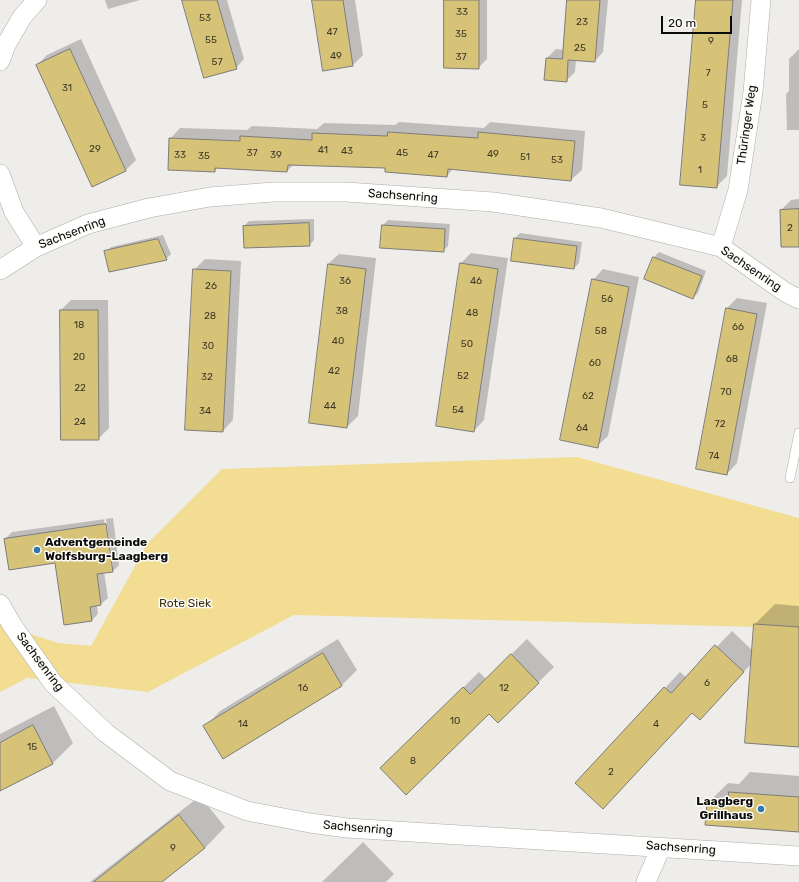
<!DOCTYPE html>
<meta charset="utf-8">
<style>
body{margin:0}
#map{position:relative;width:799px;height:882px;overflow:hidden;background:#eeedea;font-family:Rubik,sans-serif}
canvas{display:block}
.scale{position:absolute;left:661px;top:16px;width:71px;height:18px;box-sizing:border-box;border:2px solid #0b0b0a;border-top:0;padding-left:5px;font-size:12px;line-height:14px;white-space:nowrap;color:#0b0b0a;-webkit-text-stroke:3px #fcfbf7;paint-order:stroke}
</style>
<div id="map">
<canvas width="799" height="882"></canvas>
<div class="scale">20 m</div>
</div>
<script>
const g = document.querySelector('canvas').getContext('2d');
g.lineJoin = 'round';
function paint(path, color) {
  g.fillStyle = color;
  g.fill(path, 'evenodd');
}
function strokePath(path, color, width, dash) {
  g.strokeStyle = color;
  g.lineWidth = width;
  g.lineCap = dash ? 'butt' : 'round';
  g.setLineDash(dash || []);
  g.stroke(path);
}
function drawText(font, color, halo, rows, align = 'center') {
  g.font = font + ' Rubik,sans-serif';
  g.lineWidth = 3;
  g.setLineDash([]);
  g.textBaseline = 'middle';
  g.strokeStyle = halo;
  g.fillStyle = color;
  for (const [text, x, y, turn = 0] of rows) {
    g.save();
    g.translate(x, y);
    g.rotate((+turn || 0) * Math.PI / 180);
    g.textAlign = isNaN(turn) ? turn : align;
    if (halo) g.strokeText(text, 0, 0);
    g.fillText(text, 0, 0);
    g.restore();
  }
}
paint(new Path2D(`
 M577 457 799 518V628L294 615 148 692 27 678 0 692V624L58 643 91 646 147 544 222 469Z`), '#f2dd92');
paint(new Path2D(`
 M105 0H140L108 9Z
 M183 0H227L244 59 236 68Z
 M313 0H355L363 55 353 65Z
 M445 0H487V59L478 68Z
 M568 0H608L603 52 595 61 576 59 575 72 566 81 547 58 556 49 564 50Z
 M697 0H742L727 176 716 187Z
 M81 39 136 160 126 170 92 186 37 65 47 55Z
 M799 49V130H787L786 94 789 91V59Z
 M399 122 484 128 490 122 585 131 582 170 571 180 453 169 447 176 386 167 294 164 287 171 218 167 215 171 170 139 180 128 247 130 252 126 317 129 324 123 395 125Z
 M799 199V246L781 210 791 200Z
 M314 219V240L309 245 244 226 249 221Z
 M388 220 450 224 448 246 443 251 383 225Z
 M520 233 582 242 579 263 574 268 515 238Z
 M163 235 171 254 166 259 106 252 111 247Z
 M659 252 706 271 698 293 693 298 645 279 654 257Z
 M471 253 508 258 484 420 474 431 461 263Z
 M339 254 376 258 358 416 347 427 328 264Z
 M205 259 241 261 233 420 223 431 194 270Z
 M603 269 639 277 608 436 597 446 593 280Z
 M737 298 767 303 737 463 727 474V308Z
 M71 300H108L109 428 98 439 61 310Z
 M113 518 119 565 113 571 104 572 108 598 101 604 97 605 98 614 91 621 56 562 5 539 12 532ZM104 519H106L113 567H111Z
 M775 604 799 606V746L752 663 715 703 693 712 576 783 680 672 687 678 732 631 753 651 755 624Z
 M338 639 357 670 342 685 224 758 205 727 220 711Z
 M527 639 554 667 498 722 489 712 397 753 479 672 486 679Z
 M54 706 73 743 53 763 0 790V734Z
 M750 772 799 776V831L706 824 708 803 728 783 739 784Z
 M200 796 225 827 205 848 161 882H90Z
 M363 842 394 874 386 882H322Z`), '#0003');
const building = new Path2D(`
 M182 0H217L237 69 204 78Z
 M312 0H343L353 66 323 71Z
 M444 0H479V69L444 68Z
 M567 0H600L595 62 568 60 567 82 544 80 546 58 562 59Z
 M696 0H733L717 188 680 185Z
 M70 49 126 171 92 187 36 65Z
 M388 132 478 138V132L575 141 571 181 448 169 447 177 385 172V168L288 165 287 172 215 168V172L168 170 169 138 240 141V136L312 140V133L387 136Z
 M799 209V247H781L780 210Z
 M309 223 310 246 244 248 243 226Z
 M382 225 445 229 444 252 380 248Z
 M514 238 577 246 574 269 511 261Z
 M158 239 167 260 109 272 104 251Z
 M653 257 702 276 693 299 644 279Z
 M460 263 498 269 474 432 436 426Z
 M328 264 366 269 347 428 309 423Z
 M193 269 231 271 223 432 185 430Z
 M592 279 629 287 598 448 560 440Z
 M726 308 757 314 727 475 696 469Z
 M60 310H98L99 440H61Z
 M106 524 113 572 97 574 101 605 90 607 92 621 64 625 55 563 9 570 4 539Z
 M754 624 799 627V747L745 743Z
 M715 645 744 672 700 720 692 713 603 809 575 783 664 687 671 693Z
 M323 653 342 686 223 759 203 726Z
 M511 654 539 683 498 723 489 714 406 795 380 768 463 687 470 694Z
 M33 725 53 764 0 791V743Z
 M729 792 799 797V832L705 825 707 803 728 804Z
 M179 815 205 848 162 882H94Z`);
paint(building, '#d7c378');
strokePath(building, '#7c7b78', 1);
const service = new Path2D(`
 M790 478 799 433`);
const minor = new Path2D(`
 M0 61 6 45 22 17 37 0
 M0 174 14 212 36 247
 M721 247 738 190 753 92 761 0
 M0 270 36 247 88 224 149 208 210 197 273 192H346L493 202 601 218 721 247 785 292 799 299
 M0 604 12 625 53 683 106 733 170 781 247 811 310 823 347 828 799 856
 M646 882 661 847`);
strokePath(service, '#adaca8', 10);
strokePath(minor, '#adaca8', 20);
strokePath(service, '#fff', 9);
strokePath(minor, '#fff', 19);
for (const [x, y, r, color] of [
 [37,550,4,"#3379ae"],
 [761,809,4,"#3379ae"]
]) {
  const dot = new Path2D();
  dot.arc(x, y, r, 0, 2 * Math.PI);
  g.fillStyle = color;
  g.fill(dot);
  strokePath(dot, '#fcfbf7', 1.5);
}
drawText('10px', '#3e3926', null, [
 ["33",462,12],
 ["53",205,18],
 ["23",582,22],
 ["47",332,32],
 ["35",461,34],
 ["55",211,40],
 ["9",711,41],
 ["25",580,48],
 ["49",336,56],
 ["37",461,57],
 ["57",217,62],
 ["7",708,73],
 ["31",67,88],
 ["5",705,105],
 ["3",703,138],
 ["29",95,149],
 ["41",323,150],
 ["43",347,151],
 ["37",252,153],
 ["45",402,153],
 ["49",493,154],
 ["33",180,155],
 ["39",276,155],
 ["47",433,155],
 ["35",204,156],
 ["51",525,157],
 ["53",557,160],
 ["1",700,170],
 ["2",790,228],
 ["36",345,281],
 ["46",476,281],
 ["26",211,286],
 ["56",607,299],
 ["38",342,311],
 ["48",472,313],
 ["28",210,316],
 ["18",79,325],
 ["66",738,327],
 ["58",601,331],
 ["40",338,341],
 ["50",467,344],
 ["30",208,346],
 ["20",79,357],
 ["68",732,359],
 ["60",595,363],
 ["42",334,371],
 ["52",463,376],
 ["32",207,377],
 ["22",80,388],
 ["70",726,392],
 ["62",588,396],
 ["44",330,406],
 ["54",458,410],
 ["34",205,411],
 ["24",80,422],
 ["72",720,424],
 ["64",582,428],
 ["74",714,456],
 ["6",707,683],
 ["16",303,688],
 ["12",504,688],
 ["10",455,721],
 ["14",243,724],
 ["4",656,724],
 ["15",32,747],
 ["8",413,761],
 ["2",611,772],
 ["9",173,848]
]);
drawText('12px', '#0b0b0a', '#fcfbf7', [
 ["Thüringer Weg",747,125,-82],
 ["Sachsenring",403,196,4],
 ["Sachsenring",72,233,-21],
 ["Sachsenring",751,269,34],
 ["Sachsenring",40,662,53],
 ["Sachsenring",358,828,5],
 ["Sachsenring",681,848,4]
]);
drawText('bold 12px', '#0b0b0a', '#fcfbf7', [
 ["Adventgemeinde",45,543],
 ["Wolfsburg-Laagberg",45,557],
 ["Laagberg",753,802,"right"],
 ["Grillhaus",753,816,"right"]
], 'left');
drawText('12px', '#3a3210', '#fcfbf7', [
 ["Rote Siek",185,604]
]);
</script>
